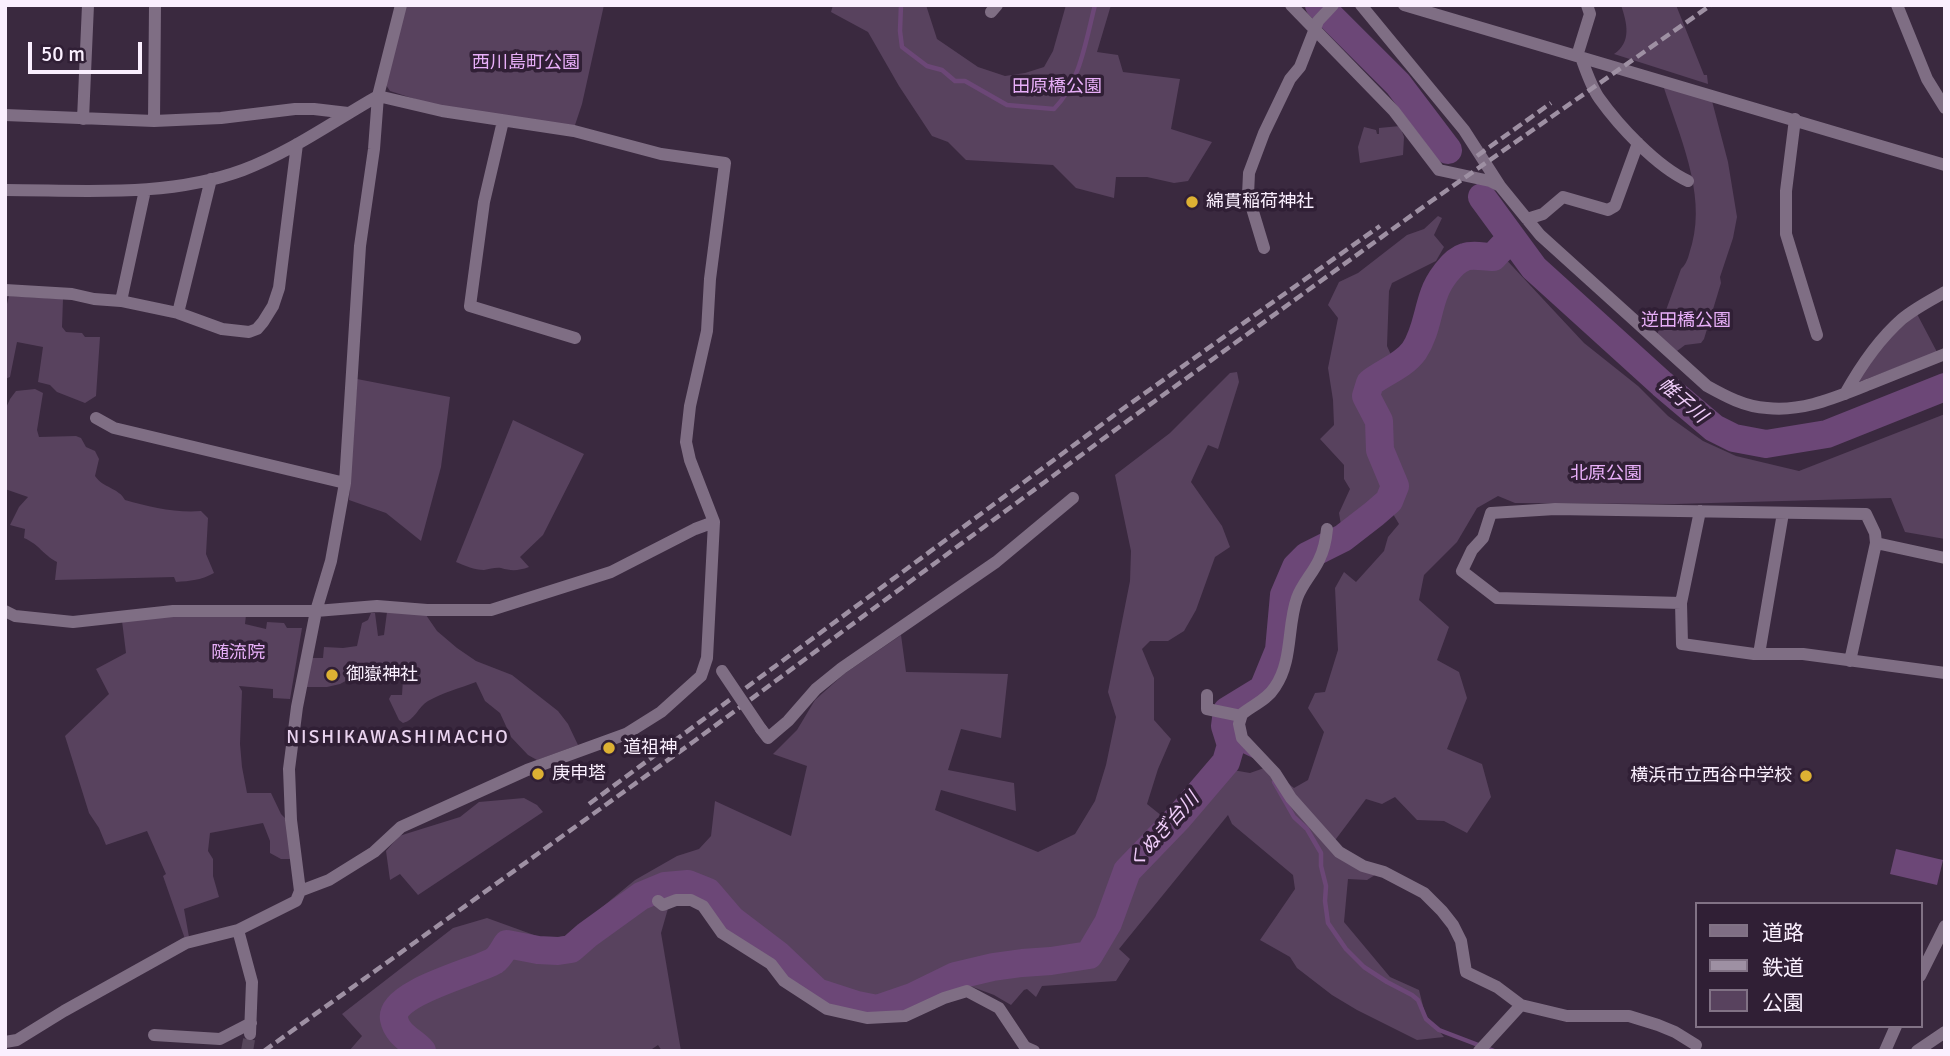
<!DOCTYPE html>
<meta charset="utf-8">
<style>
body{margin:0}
#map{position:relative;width:1950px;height:1056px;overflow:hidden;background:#3a293f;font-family:Signika,"Noto Sans JP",sans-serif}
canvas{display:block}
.frame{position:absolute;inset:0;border:7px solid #faeffe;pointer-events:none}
.legend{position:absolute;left:1695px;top:902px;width:228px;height:126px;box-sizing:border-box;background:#301f35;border:2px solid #817285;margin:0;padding:9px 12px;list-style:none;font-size:21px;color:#faeffe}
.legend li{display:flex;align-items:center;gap:14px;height:35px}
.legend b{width:35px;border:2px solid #817285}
.scale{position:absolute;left:28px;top:42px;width:114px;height:32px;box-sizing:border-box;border:4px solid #faeffe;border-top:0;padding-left:9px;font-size:21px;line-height:24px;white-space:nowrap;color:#faeffe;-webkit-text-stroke:5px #301f35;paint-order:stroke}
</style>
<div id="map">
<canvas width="1950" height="1056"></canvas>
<div class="frame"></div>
<ul class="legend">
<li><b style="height:9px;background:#7f6e84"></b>道路</li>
<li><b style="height:9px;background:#9e90a3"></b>鉄道</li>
<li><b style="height:19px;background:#58425e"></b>公園</li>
</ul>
<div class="scale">50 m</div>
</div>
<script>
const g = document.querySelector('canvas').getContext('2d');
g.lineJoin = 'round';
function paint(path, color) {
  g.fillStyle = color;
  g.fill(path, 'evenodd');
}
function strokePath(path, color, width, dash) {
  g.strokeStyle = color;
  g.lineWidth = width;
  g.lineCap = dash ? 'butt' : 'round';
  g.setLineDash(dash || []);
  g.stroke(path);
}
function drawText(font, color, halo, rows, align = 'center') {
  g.font = font + ' Signika,"Noto Sans JP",sans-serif';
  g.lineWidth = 7;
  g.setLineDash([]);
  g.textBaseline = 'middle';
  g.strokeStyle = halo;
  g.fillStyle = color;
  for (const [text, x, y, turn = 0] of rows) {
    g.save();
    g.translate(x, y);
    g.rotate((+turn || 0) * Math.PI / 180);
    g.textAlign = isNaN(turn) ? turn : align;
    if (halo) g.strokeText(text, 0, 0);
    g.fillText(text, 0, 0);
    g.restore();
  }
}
paint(new Path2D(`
 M406 5H604L582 104 574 128 443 108 390 91 386 85Z
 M833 5H926L937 39 978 67 1005 76 1025 73 1044 67 1053 51 1066 5H1111L1097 52 1118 55 1123 72 1180 79 1171 129 1212 142 1188 181 1174 183 1147 177H1116L1114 198 1076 188 1053 165 966 160 948 142 932 136 899 86 868 32 831 12Z
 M1621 5H1676L1704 75H1707L1708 84 1614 54C1632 42 1627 23 1621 5Z
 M1663 85 1712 101 1728 162 1737 217 1733 238 1720 277 1721 283 1704 339 1701 343 1685 345 1677 351 1657 335 1681 269C1688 263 1689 253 1692 244 1706 192 1679 135 1663 85Z
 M1400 126 1404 137 1403 155 1360 163 1358 147 1364 127 1376 130 1377 134H1379V128Z
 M1438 216 1442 218 1434 235 1444 247 1436 261 1392 283 1389 291 1387 346 1391 355C1413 358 1423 341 1431 323L1420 317C1425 302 1431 291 1440 278 1457 253 1470 243 1500 253L1584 343 1638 386 1668 416 1703 441 1736 456 1799 471 1945 414V539L1905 532 1891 498 1675 504 1515 503 1498 496 1477 508 1457 542 1424 575 1419 600 1449 627 1437 660 1459 672 1467 698 1447 749 1482 764 1491 797 1467 833 1444 821 1417 820 1395 797 1382 804 1366 799 1330 847 1375 875 1367 880 1348 879 1344 922 1390 977 1419 990 1425 1014 1444 1037 1417 1040 1357 1010 1332 995 1297 968 1290 957 1260 940 1295 889 1293 875 1232 824 1228 815 1119 949 1130 959 1116 981 1042 986 1036 997 1027 989 1024 990 1011 1005 994 995 962 983 913 1003 875 1013 830 1005 792 983 723 927 711 910 671 898 661 933 681 1051H662L658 1045 649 1051H349L362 1036 342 1014 453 928 487 918 545 939 567 936 635 880 677 856 699 849 711 836 715 801 791 836 807 766 773 754 797 730 815 700 844 674 901 635 906 672 1008 674 1001 738 961 729 948 770 1014 783 1016 811 941 790 935 810 1038 852 1075 834 1095 801 1106 765 1116 717 1108 692 1130 581 1131 551 1115 475 1170 433 1230 373 1237 372 1239 382 1218 449 1208 445 1191 482 1222 526 1230 547 1215 557 1196 610 1184 631 1168 641H1150L1142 649 1154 678V720L1171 739 1158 769 1147 804 1162 816 1198 805 1227 769 1250 773 1267 767 1294 788 1308 780 1324 732 1308 708 1315 693 1325 692 1338 650 1335 588 1344 572 1356 582 1384 551 1388 537 1399 524 1390 509 1340 547 1341 525 1339 513 1350 489 1344 479V465L1320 439 1334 425 1333 400 1328 368 1338 318 1328 305 1339 282 1358 273 1407 235 1424 229Z
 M9 296 63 299 62 327 66 332 82 333 85 337H100L96 396 85 403 57 392 50 385 38 382 43 347 17 342 10 377 5 379V312Z
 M1917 314 1937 352 1856 383 1888 339Z
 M357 379 450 397 441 467 421 541 386 513 349 500Z
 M35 389 43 393 37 430 39 437 76 436 81 438 86 447 95 451 99 459 95 476C103 488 119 488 125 500 149 507 176 513 201 511L208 518 206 554 214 573C202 580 190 581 176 582L174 577 55 580 57 562C42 554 40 545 24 538L25 529 10 525 19 507 28 497 5 489V410L10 399 16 391Z
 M513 420 584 454 543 535 520 557 529 567C518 571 511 571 501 568 496 567 490 569 484 570 474 570 466 566 456 562Z
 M387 612 426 615 437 631 457 648 476 661 512 675 558 711 568 724 578 745 537 760 528 755 511 737 500 713 485 701 476 682C460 688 442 693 428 701 418 707 415 720 403 723L399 720 389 699 391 695H402L403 679 392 680 382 683 374 675 351 678 340 684 327 687H304L311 658H323L324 647 343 648 357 646 362 623 368 620 371 613H375L378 636 384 635Z
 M168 614 246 615 245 624 266 629 267 622 284 623 287 628H302L290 699 273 698V689L239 686 242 691 240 744 242 767 247 793H271L281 814 288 821 292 859H281L270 853V841L263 823 210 833 208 851 213 859V876L219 897 184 909 189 937 185 939 163 876 166 874 147 831 106 845 99 828 89 813 65 736 109 694 96 669 126 653 122 621Z
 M524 798 537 805 543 812 418 895 400 874 390 880 386 851 399 836 460 817 479 802Z`), '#58425e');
paint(new Path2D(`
 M1896 849 1943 860 1937 885 1890 874Z`), '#6c4777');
strokePath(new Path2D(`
 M901 5 900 31 902 47 927 66 942 70 955 81H965L1007 105 1054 109C1080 83 1086 40 1095 5
 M1231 745 1254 756
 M1274 782 1294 817 1307 829 1321 853V866L1326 886 1325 901 1328 923 1346 949 1364 967 1387 982 1412 995 1418 1000 1426 1019 1439 1030 1494 1051`), '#6c4777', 4.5);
strokePath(new Path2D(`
 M1319 5 1398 84 1448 150
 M1482 197 1534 268 1662 384 1714 428 1734 438 1766 444 1827 434 1945 387
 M422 1051C413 1041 397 1035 394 1019 389 993 475 972 494 961 500 957 503 950 507 944L538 950 558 951 571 949 587 935 641 896 665 886 688 884 708 892 732 920 778 955 817 992 857 1005 877 1009 912 997 955 976 993 967 1022 963 1051 961 1089 955 1108 923 1127 871 1179 817 1226 762 1231 745 1225 726 1227 711 1263 689 1279 650 1284 595 1296 567 1307 556 1343 538 1374 514 1389 501 1395 486 1380 450 1379 421 1366 396 1370 383C1384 372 1403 366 1414 351 1426 333 1427 313 1434 294 1438 282 1452 261 1465 257 1473 254 1484 257 1493 257L1511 238`), '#6c4777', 28);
strokePath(new Path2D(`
 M247 1051 250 1034`), '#57475c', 12, [12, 6]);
strokePath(new Path2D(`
 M1291 5 1394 111 1439 170 1490 181 1500 186
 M1361 5 1464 130 1500 186 1540 235 1707 386C1725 396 1745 407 1767 408 1804 412 1836 397 1870 384 1895 374 1920 364 1945 354
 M1404 5 1945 165
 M1897 5 1927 79 1945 108
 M991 12 997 5
 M1577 56 1590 14 1587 5
 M1581 57C1586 71 1591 86 1599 98 1619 126 1656 166 1688 181
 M5 115 154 121 221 118 295 109H314L348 113
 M83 119 88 5
 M1795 119 1786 191V234L1817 335
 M154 121 155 5
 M503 121 484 202 470 306 575 338
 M5 190C84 190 167 198 243 170 291 152 334 121 378 96L442 111 574 131 661 154 725 163 710 279 707 331 690 406 686 442 690 460 714 522 707 658 701 676 661 712 626 734 527 770 401 827 374 852 329 880 300 891
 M1527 219 1543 214 1563 197 1608 210 1615 206 1638 143
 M1264 248 1248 195 1249 173 1264 133 1290 79 1300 67 1318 21 1333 5
 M5 290 72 294 94 299 121 301 178 313 222 329 249 332 257 329 263 322 273 306 279 288 297 144
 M121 301 145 190
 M178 313 211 179
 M1845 394C1860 367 1879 339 1902 319 1915 308 1931 300 1945 292
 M96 418 114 428 345 483
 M1700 511 1681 603 1682 644 1754 654H1803L1945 673
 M1327 529C1326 540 1324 550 1319 560 1313 573 1302 584 1297 598 1287 626 1293 661 1275 687 1267 700 1253 705 1242 714L1239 724 1242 738 1275 773 1291 798 1339 852 1363 866 1384 872 1424 893 1442 911 1453 925 1461 941 1466 972 1497 987 1521 1005
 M1681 603 1497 598 1462 571 1472 550 1483 538 1491 513 1555 509 1866 514 1875 533 1876 543 1945 558
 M5 611 15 616 73 622 173 611H316L377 606 427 610H491L611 572 695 529 714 522
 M1759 654 1783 513
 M1850 661 1876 543
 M1207 695V709L1241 716
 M761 729 768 738 788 721 816 689 842 668 996 562 1073 498
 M658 901 663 905 676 900H691L703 906 722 933 771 964 784 981 827 1009 867 1018 905 1016 944 998 967 991 999 1008 1025 1047 1034 1051
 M238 930 252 982 250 1034
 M1920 976 1945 926
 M154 1035 220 1039 251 1023
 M5 1042 17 1040 64 1011 186 943 238 930 296 901 300 891 291 820 289 769 297 707 316 611 331 561 345 483 360 246 374 149 378 96 401 5
 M1479 1051 1521 1005 1567 1016H1629L1658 1025 1675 1032 1696 1045
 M1885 1051 1896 1026
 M1917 1051 1945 1032`), '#7f6e84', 12);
strokePath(new Path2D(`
 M1477 156 1551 103
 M589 804 1124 408 1380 226
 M264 1051 693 742 1130 419 1430 202 1711 5`), '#9e90a3', 4.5, [10, 5]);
strokePath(new Path2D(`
 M722 671 761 729`), '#7f6e84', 12);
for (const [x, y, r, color] of [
 [1192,202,7,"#ddb133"],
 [332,675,7,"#ddb133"],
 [609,748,7,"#ddb133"],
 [538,774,7,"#ddb133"],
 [1806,776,7,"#ddb133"]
]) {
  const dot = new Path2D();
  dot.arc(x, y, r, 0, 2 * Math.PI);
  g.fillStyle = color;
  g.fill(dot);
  strokePath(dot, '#301f35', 2.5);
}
drawText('18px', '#e8aff9', '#301f35', [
 ["西川島町公園",526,63],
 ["田原橋公園",1057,87],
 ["逆田橋公園",1686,321],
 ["北原公園",1606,474],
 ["随流院",238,653]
]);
drawText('18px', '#faeffe', '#301f35', [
 ["綿貫稲荷神社",1206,202],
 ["御嶽神社",346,675],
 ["道祖神",623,748],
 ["庚申塔",552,774],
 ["横浜市立西谷中学校",1792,776,"right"]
], 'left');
drawText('italic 19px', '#f0cdfa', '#301f35', [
 ["帷子川",1682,401,41],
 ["くぬぎ台川",1164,831,-48]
]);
g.letterSpacing = '2px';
drawText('19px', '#e9d3ef', '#301f35', [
 ["NISHIKAWASHIMACHO",398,738]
]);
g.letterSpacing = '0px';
</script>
